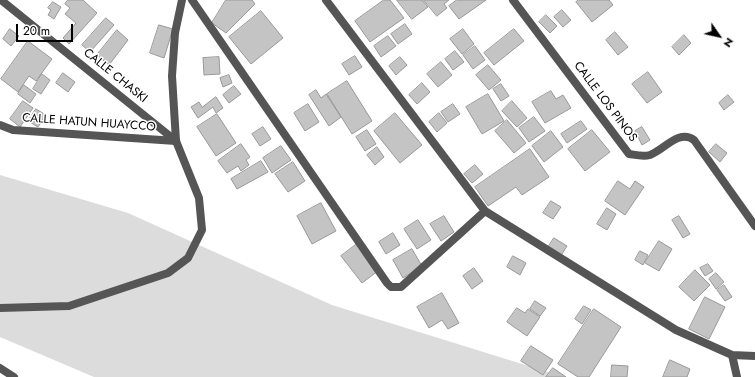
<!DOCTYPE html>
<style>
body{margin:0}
#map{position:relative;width:755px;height:377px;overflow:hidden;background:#fff;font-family:Jost,sans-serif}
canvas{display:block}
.north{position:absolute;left:699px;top:16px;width:40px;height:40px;-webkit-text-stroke:3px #fff;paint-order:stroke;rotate:124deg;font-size:11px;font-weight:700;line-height:16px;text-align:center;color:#000}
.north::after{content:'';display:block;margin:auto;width:14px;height:18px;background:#000;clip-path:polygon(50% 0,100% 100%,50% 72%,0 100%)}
.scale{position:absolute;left:16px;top:24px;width:57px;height:18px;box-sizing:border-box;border:2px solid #000;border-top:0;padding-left:5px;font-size:12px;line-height:14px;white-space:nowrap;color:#000;-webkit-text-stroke:3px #fff;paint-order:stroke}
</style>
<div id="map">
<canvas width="755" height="377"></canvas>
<div class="north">N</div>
<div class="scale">20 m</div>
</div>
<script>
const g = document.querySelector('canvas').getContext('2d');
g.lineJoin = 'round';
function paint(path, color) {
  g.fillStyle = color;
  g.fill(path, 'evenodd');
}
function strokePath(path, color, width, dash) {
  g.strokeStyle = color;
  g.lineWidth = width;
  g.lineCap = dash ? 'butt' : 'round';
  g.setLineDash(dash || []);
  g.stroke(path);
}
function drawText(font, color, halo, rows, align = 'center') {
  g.font = font + ' Jost,sans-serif';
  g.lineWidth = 3;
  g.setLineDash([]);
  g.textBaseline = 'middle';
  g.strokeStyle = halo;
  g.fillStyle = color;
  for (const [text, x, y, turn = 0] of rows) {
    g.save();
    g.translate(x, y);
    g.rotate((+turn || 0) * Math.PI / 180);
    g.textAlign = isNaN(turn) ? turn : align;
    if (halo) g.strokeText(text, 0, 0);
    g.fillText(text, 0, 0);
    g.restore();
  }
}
paint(new Path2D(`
 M0 175 128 213 332 305 564 377H94L0 337Z`), '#dcdcdc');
const building = new Path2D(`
 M68 0H83L97 13 69 44 63 38 76 23 65 14 70 8 65 4Z
 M226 0H252L255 4 226 33 212 23Z
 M384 0H390L404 18 370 42 355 21Z
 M397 0H422L428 7 412 19Z
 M424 0H449L444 4 447 8 437 16Z
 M457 0H486L459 19 449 6Z
 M579 0H609L613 5 592 22 576 2Z
 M53 2 61 7 54 19 48 15 51 10 48 8Z
 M562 10 571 20 563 27 554 17Z
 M261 11 283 38 251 64 229 37Z
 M546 15 557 26 550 33 539 22Z
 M106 18 114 25 90 52 82 45Z
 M405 24 412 34 398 44 391 34Z
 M159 25 173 29 164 58 150 53Z
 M10 29 19 36 11 46 3 39Z
 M463 29 474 44 462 54 450 39Z
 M514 29 524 41 494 65 484 53Z
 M117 30 128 40 109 65 97 55Z
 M615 32 628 47 618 55 606 40Z
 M684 35 691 43 679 55 672 47Z
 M388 36 396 46 381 57 374 46Z
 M28 41 52 59 36 81 29 76 18 92 1 79Z
 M475 46 485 60 473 69 463 55Z
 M455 51 464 62 453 70 445 59Z
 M355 56 362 67 349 75 342 64Z
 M219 57 220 74 204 75 203 58Z
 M400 57 407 65 396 75 389 66Z
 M441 62 452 75 438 87 427 74Z
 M488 65 501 80 489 90 476 75Z
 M648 72 662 92 647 103 632 84Z
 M63 73 75 82 68 92 56 83Z
 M42 74 50 80 41 94 33 89Z
 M229 75 232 83 223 87 220 78Z
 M347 81 372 121 352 134 327 94Z
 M422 83 430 92 417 104 409 95Z
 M501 84 509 96 501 101 493 89Z
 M24 85 36 94 30 103 18 94Z
 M234 86 241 94 229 103 223 95Z
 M316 90 321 98 326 94 341 117 329 126 309 95Z
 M551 91 556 99 563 95 571 108 545 123 532 102Z
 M488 94 504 121 482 134 466 107Z
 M728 95 734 102 724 110 719 103Z
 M216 97 223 108 216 113 213 107 198 118 191 107 199 102 202 107Z
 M23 101 33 108 20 127 10 119Z
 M512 101 527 118 517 127 502 111Z
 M308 104 319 122 305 131 294 113Z
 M453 104 460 114 448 122 441 112Z
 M36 109 46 115 38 127 28 121Z
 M395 113 422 145 400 163 374 131Z
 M439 113 447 123 437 132 429 122Z
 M217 114 236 143 216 156 197 127Z
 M534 117 545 131 529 142 519 128Z
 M507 120 526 143 514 153 495 131Z
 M581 121 587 129 567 143 561 134Z
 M263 127 271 139 260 146 252 134Z
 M642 127 650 140 642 145 635 131Z
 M367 130 376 144 365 151 356 137Z
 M592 130 610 152 585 171 568 149Z
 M551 131 563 147 544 162 532 146Z
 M241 144 250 157 246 160 249 165 241 171 238 166 227 173 218 161Z
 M716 144 727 153 720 162 709 152Z
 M281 146 291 160 272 173 263 158Z
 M377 147 384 157 375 165 367 155Z
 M530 149 549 177 522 195 516 187 488 206 475 187Z
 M261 161 268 172 237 189 231 179Z
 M293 162 305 181 288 192 275 174Z
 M475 165 483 174 472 183 464 174Z
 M618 181 630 189 635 181 644 187 625 215 605 201Z
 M551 201 561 207 553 219 543 213Z
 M321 203 336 231 312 244 297 216Z
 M607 208 616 214 607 230 597 224Z
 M444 216 454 232 441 241 430 224Z
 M679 216 690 234 683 238 672 220Z
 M418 220 431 240 417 249 404 229Z
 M393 233 400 245 386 254 379 242Z
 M554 238 567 246 560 257 547 249Z
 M659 241 672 249 659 271 645 263Z
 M357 244 378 271 362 283 341 256Z
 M412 249 422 266 403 278 393 260Z
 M640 251 648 255 643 265 635 260Z
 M513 256 526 263 520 275 507 267Z
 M708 264 713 271 705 276 700 268Z
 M474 268 483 281 472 289 463 276Z
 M695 270 710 285 694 301 679 287Z
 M716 273 724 282 716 289 709 279Z
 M724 285 732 297 725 301 717 290Z
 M442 293 459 323 448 329 442 320 429 328 417 307Z
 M705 297 725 307 709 339 689 329Z
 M535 301 546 308 540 316 530 309Z
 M584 306 591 310 582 324 575 319Z
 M517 308 525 313 528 309 540 317 527 336 507 322Z
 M594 309 621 327 589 377H578L558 364Z
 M531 346 553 360 543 375 521 361Z
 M670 360 690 369 687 377H663Z
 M612 365 628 366 627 377H611Z
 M553 368 566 377H546Z`);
paint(building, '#c4c4c4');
strokePath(building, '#999', 1);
strokePath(new Path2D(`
 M1 0 176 141
 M192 0 387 283 391 287H401L485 211
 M326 0 485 211 676 330 732 355 755 356
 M513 0 629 154C636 155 643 157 650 155 665 149 679 129 694 140L755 226
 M0 125 13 130 176 141
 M732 355 737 377
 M0 368 14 377`), '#555', 8);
strokePath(new Path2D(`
 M0 308 69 306 168 273 188 258 202 230 199 198 176 141 172 76 175 33 182 0`), '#555', 8);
drawText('12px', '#000', '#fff', [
 ["CALLE CHASKI",115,76,39],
 ["CALLE LOS PINOS",605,102,53],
 ["CALLE HATUN HUAYCCO",89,123,4]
]);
</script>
